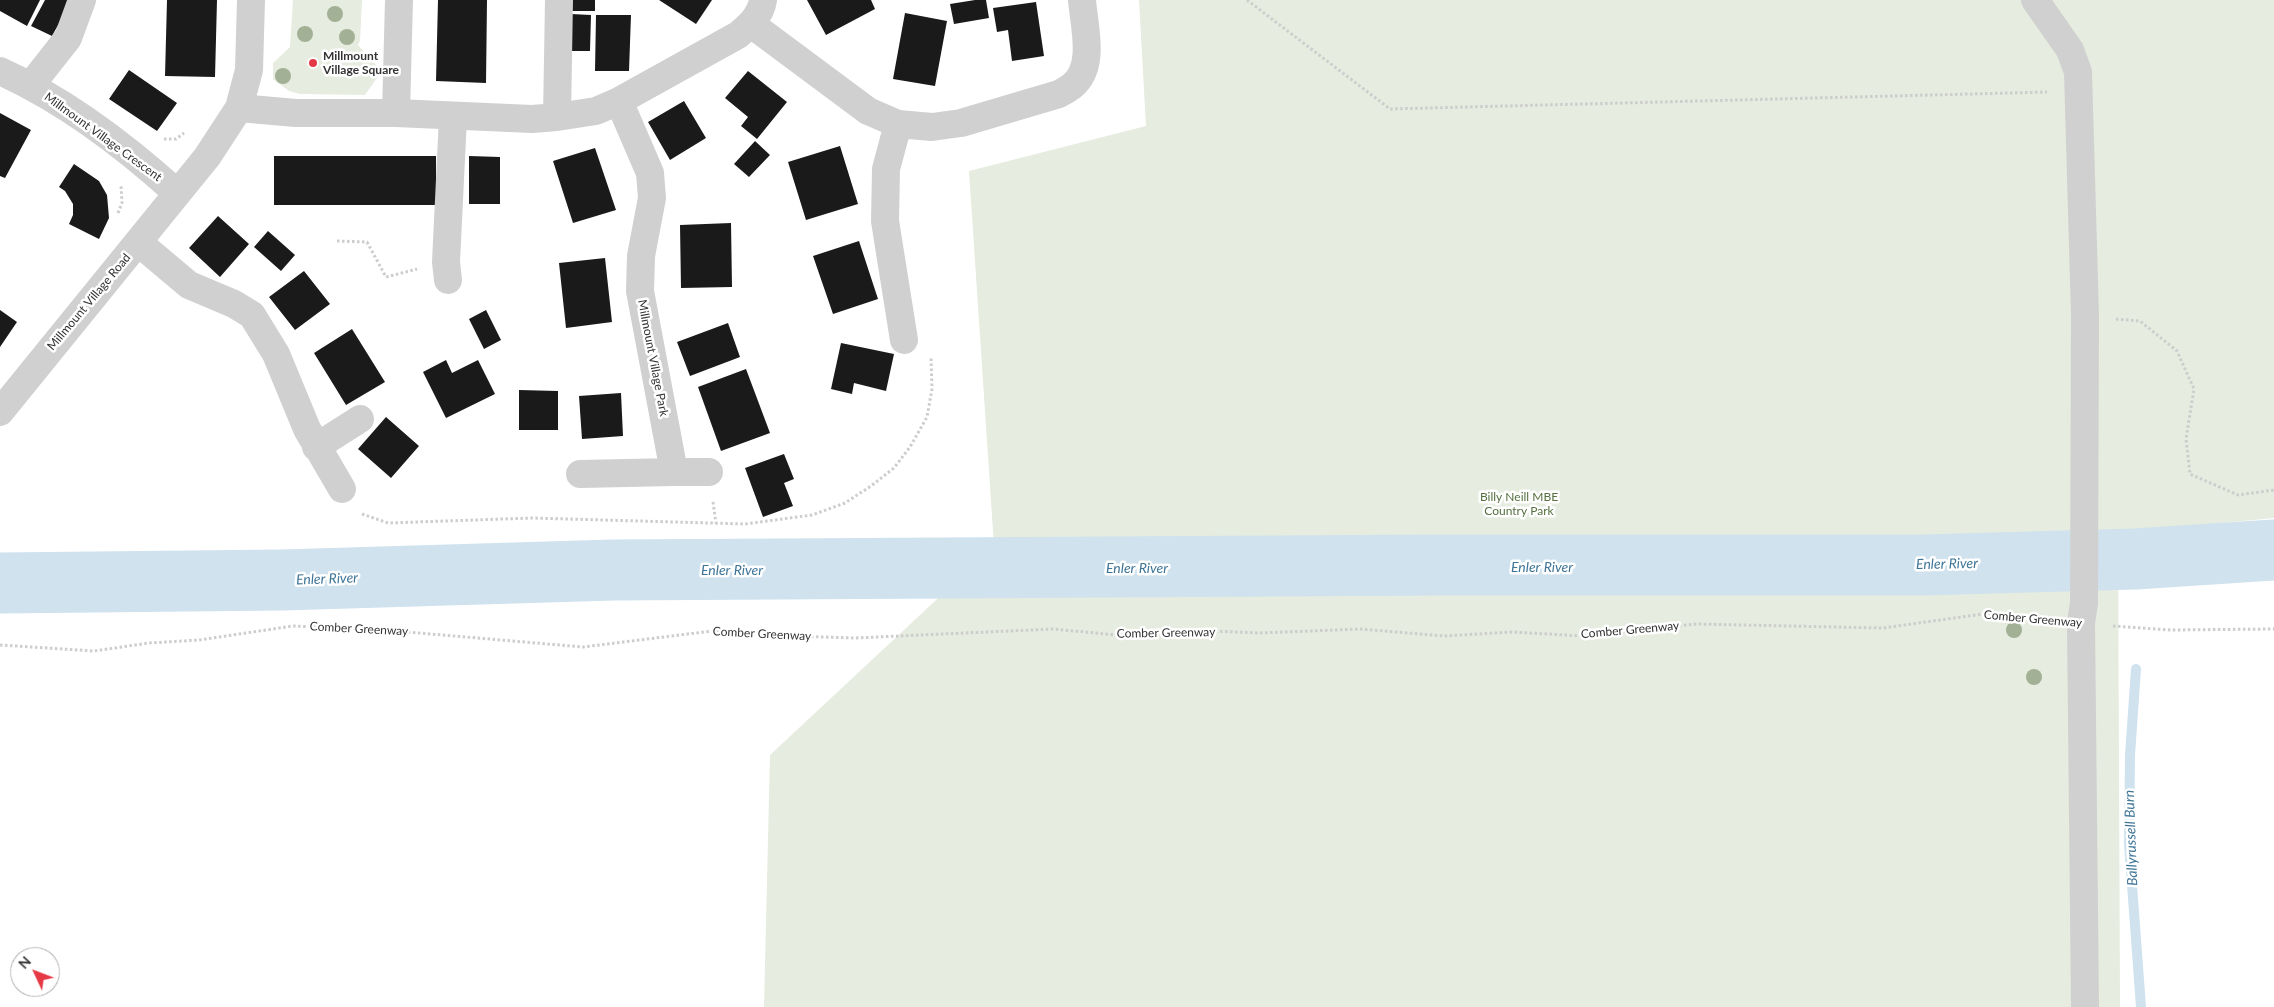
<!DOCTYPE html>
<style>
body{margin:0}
#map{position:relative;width:2274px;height:1007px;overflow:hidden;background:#fff;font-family:Lato,sans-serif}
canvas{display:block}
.north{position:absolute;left:10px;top:947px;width:50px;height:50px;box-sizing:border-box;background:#fff;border:1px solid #adadad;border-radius:50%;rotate:313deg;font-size:14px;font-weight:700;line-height:20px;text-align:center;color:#333}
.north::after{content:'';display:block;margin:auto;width:18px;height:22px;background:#e63946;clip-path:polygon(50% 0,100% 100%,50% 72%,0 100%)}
</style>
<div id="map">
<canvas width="2274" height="1007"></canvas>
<div class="north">N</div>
</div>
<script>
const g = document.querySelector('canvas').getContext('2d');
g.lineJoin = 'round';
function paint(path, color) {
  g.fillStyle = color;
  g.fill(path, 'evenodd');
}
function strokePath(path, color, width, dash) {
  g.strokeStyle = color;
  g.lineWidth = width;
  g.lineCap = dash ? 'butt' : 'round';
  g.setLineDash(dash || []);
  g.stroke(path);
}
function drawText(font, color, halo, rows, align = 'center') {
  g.font = font + ' Lato,sans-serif';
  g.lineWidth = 5;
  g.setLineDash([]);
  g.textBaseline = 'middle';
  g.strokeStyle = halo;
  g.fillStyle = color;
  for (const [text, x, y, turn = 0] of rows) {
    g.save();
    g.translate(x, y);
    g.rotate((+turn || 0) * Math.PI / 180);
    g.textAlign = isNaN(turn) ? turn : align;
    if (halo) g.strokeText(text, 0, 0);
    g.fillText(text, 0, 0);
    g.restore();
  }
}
paint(new Path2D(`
 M293 0H362L360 41 358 45 377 66 379 75 365 95 300 94 289 91 273 79V63L290 47Z
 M1139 0H2274V518L2118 533 2120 1007H764L770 755 994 546 969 171 1146 126Z`), '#e6ecdf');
strokePath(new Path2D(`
 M2136 669 2130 755 2129 844 2141 1007`), '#cfe2ee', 10);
strokePath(new Path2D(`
 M0 583 282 580 613 570 1439 565H1924L2135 559 2274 550`), '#cfe2ee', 61);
paint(new Path2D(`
 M0 0H40L27 26 0 11Z
 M45 0H72L52 36 31 26Z
 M167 0H217L215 77 165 76Z
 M438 0H487L486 83 436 81Z
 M570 0H595V11H570Z
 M659 0H712L696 24Z
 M807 0H871L875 9 826 35Z
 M975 0H986L989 18 954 24 950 4Z
 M1036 2 1044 56 1012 61 1008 30 997 32 993 8Z
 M905 13 947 21 935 86 893 79Z
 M571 14 591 15 590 51H570Z
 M596 15H631L629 71H595Z
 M129 70 177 103 157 131 109 99Z
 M748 71 787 102 757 139 741 126 748 117 725 98Z
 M684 101 706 138 670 160 648 122Z
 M0 113 31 130 5 178 0 176Z
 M755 141 770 155 749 177 734 164Z
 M840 146 858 204 806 220 788 162Z
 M595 148 616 210 573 223 553 161Z
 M274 156H436V205H274Z
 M469 156 500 157V204H469Z
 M74 164 99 181 107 195 109 218 99 239 69 224 73 215V204L65 191 59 187Z
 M218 216 249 244 220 277 189 248Z
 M731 223 732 287 681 288 680 225Z
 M268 231 295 255 281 271 254 247Z
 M859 241 878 299 833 314 813 256Z
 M605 258 612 322 566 328 559 263Z
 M304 271 330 304 295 330 269 297Z
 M0 310 17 322 0 347Z
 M486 310 501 340 484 349 469 319Z
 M728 323 740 357 690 376 677 342Z
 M352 329 385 382 346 405 314 353Z
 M841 343 894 354 886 391 854 383 852 394 831 389Z
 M446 360 452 373 478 360 495 394 446 418 423 372Z
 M746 369 770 433 721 451 698 387Z
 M519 390 558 391V430H519Z
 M621 393 623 436 582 439 579 396Z
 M386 417 419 446 391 478 358 449Z
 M784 454 794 479 784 483 793 506 763 517 745 468Z`), '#1a1a1a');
strokePath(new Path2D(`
 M1247 0 1390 109 2047 92
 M164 139H176L184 133
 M118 213 122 203 121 185
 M337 241 367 242 386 277 417 269
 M2116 319 2140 321 2177 351 2194 389 2186 439 2190 474 2238 495 2274 490
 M713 502 716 523
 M362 514 388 523 532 518 745 524 812 515 845 503 871 486 894 468 910 447 927 417 932 389 931 357
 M2113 626 2170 630 2274 629
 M0 645 94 651 149 643 199 640 293 626 372 629 583 647 720 630 790 636 855 638 1053 629 1127 636 1189 630 1260 633 1360 629 1444 636 1512 632 1583 636 1696 624 1883 628 1990 613 2049 620`), '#cdcdcd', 3, [2.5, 2.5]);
strokePath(new Path2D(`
 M2035 0 2070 50 2078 72 2085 316 2084 603 2081 623 2085 1007
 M751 24 868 111 898 124 932 127 961 123 1059 94C1063 92 1068 89 1072 86 1096 67 1084 26 1082 0
 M0 71C65 100 124 145 177 193
 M31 85 68 38 82 0
 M239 108 296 113H396L532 119 557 117 596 111 619 101 738 35C750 25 761 15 763 0
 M396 113 399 0
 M557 117 559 0
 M898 124 886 169 885 221 904 340
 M139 243 189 285 234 304 252 315 276 354 307 429 342 489
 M448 280 446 262 453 117
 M0 412 207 157 239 108 249 70 251 0
 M316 447 360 419
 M674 472H709
 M580 474 674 472 640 291 641 256 652 198 650 173 619 101`), '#d0d0d0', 28);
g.fillStyle = '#a2b095';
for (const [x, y] of [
 [335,14],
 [305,34],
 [347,37],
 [283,76],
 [2014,630],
 [2034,677]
]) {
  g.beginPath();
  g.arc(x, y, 8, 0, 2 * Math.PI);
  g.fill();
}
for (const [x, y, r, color] of [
 [313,63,5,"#e63946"]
]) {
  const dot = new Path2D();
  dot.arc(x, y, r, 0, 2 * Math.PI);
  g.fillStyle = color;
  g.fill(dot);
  strokePath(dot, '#fff', 2);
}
drawText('bold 12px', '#333', '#fff', [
 ["Millmount",323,56],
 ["Village Square",323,70]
], 'left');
drawText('12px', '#333', '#fff', [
 ["Millmount Village Crescent",103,137,36],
 ["Millmount Village Road",89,302,-50],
 ["Millmount Village Park",653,358,79],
 ["Comber Greenway",2033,619,5],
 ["Comber Greenway",359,629,3],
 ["Comber Greenway",1630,630,-5],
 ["Comber Greenway",1166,633,-1],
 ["Comber Greenway",762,634,3]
]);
drawText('12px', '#56703f', '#fff', [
 ["Billy Neill MBE",1519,497],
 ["Country Park",1519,511]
]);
drawText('italic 14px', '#3f7597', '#fff', [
 ["Enler River",1947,564,-1],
 ["Enler River",1542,567],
 ["Enler River",1137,568],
 ["Enler River",732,570],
 ["Enler River",327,579,-2],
 ["Ballyrussell Burn",2131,838,-92]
]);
</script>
